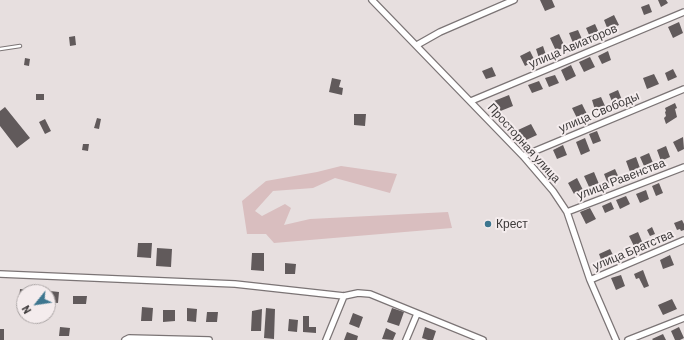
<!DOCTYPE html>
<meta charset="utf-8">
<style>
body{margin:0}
#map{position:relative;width:684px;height:340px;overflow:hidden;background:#e7dfdf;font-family:Barlow,sans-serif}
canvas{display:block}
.north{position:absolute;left:16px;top:284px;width:40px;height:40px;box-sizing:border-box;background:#f4eced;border:1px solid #aba5a5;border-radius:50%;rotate:240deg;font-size:11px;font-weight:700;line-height:16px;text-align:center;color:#3d3a3a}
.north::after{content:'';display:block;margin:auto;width:14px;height:18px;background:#3d768f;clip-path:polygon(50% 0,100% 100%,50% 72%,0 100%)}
</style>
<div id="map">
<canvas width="684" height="340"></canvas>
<div class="north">N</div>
</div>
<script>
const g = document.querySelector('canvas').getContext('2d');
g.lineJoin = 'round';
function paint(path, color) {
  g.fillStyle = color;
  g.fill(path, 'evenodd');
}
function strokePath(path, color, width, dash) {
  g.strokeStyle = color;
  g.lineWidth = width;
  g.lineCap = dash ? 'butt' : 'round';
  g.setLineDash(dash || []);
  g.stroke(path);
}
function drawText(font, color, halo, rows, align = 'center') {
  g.font = font + ' Barlow,sans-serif';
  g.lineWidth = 4;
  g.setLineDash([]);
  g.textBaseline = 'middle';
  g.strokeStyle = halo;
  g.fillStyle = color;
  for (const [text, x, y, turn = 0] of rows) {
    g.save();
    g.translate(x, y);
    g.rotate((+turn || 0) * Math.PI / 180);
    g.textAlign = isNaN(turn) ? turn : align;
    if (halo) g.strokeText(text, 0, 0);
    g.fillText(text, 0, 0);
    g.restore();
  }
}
paint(new Path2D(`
 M341 166 397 174 390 193 335 178 313 188 273 191 255 211 262 216 285 204 291 208 284 225 310 219 448 212 452 228 274 243 266 234H247L242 201 266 181 317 172Z`), '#d9bebf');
paint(new Path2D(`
 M540 0H552L555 7 545 11Z
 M658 0H666L668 3 661 7Z
 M649 4 652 12 644 15 641 7Z
 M614 15 619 25 608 30 604 20Z
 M679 22 683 33 673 38 668 27Z
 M595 24 599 33 590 37 586 28Z
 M578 30 582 39 573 43 569 33Z
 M559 34 565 47 556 51 550 38Z
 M75 36 76 45 70 46 69 37Z
 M543 46 546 55 539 58 536 49Z
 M530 51 535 61 525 66 520 56Z
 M608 51 611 60 602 64 598 56Z
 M590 57 595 67 584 72 579 62Z
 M25 58 30 59 29 66 24 65Z
 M571 65 576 76 566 81 561 70Z
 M492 67 496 76 486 79 482 71Z
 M673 69 677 77 668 81 665 73Z
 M654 74 659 84 647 89 643 78Z
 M555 75 559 83 549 87 545 78Z
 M332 78 341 80 339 87 343 88 342 95 329 92Z
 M539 81 543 89 532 93 528 85Z
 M618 90 622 100 613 104 609 94Z
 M36 94H44V100H36Z
 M509 95 513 106 498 112 494 101Z
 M601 97 605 106 595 110 592 100Z
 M675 103 677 108 675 109 677 117 666 124 664 118 666 116 665 112 666 111 665 108Z
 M582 104 587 114 577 118 572 108Z
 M5 107 30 138 17 148 0 126V111Z
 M354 114H366L365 126 354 125Z
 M97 118 101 119 99 129 94 128Z
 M45 119 51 131 45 134 39 122Z
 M531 124 537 135 524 141 518 130Z
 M597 131 601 141 593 144 589 134Z
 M683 137 684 149 678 152 673 142Z
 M585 138 590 151 581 155 576 142Z
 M83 144H89L88 151 82 150Z
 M563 145 567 155 557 159 553 150Z
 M666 146 670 157 661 161 657 150Z
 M649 153 653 163 644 166 640 157Z
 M636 157 640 168 630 172 626 161Z
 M615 169 619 178 608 184 604 174Z
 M594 172 599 184 590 189 584 176Z
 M577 178 583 190 574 194 568 183Z
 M659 183 663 193 656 196 652 186Z
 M646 190 649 199 640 203 636 194Z
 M626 196 630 204 620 209 616 200Z
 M611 202 614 209 605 213 602 206Z
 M590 208 596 219 586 224 580 212Z
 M682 220 684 224V230L681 231 680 229 677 230 674 223Z
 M652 227 655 234 650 236 647 230Z
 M638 232 643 244 635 248 629 236Z
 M138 243H152L151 258 137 257Z
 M157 248 172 249 171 267 156 266Z
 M610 249 614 257 602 262 599 254Z
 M252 253H264V271L251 270Z
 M670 255 674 265 663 269 660 260Z
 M285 263 296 264 295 274H285Z
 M643 270 649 286 644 288 639 278 636 279 634 274Z
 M621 275 625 286 616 290 611 278Z
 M20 289 30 290 29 292H24V300H19Z
 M50 291 59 292 58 303 49 302Z
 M73 296H87L86 304H73Z
 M672 299 677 309 663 315 658 305Z
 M142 307 153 308 152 321H141Z
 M187 308 197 309 196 322 187 321Z
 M266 308 275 309 274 339 264 338Z
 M392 308 404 312 399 326 387 322Z
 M262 309 261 331H251L252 311Z
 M163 310H175V321L163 322Z
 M207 312H218L217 322H206Z
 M353 313 363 317 359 328 349 324Z
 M303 316H309V327H316V333L303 332Z
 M289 319 298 320 297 332 288 331Z
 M60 327 70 328 69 336H59Z
 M425 327 436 331 433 340H428L422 338Z
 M679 327 684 338 680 340H675L671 331Z
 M386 328 396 333 393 340 382 339Z
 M0 329H4V340H0Z
 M347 332 358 336 357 340H344Z
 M663 334 666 340H653L652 339Z`), '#615a5b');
const lane = new Path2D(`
 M0 49 20 46`);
const street = new Path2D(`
 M372 0 523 156 553 191 567 212 590 280 616 340
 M417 45 440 32 514 0
 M471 101 684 12
 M523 156 684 89
 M567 212 684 167
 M0 274 235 284 344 296 358 293 370 294 483 340
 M590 280 684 240
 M125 340 129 338 209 340
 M326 340 344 296
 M406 340 417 314
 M628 340 684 318`);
strokePath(lane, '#7b7475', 4.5);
strokePath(street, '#7b7475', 8);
strokePath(lane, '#fff', 2.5);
strokePath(street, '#fff', 5.5);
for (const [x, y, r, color] of [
 [488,224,4,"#3d768f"]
]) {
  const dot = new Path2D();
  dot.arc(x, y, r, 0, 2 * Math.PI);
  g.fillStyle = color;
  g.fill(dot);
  strokePath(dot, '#f4eced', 1.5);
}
drawText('12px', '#3d3a3a', '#f4eced', [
 ["улица Авиаторов",573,46,-23],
 ["улица Свободы",599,112,-23],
 ["Просторная улица",524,143,48],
 ["улица Равенства",621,179,-21],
 ["улица Братства",633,250,-23]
]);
drawText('12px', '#3d3a3a', '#f4eced', [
 ["Крест",496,224]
], 'left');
</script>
